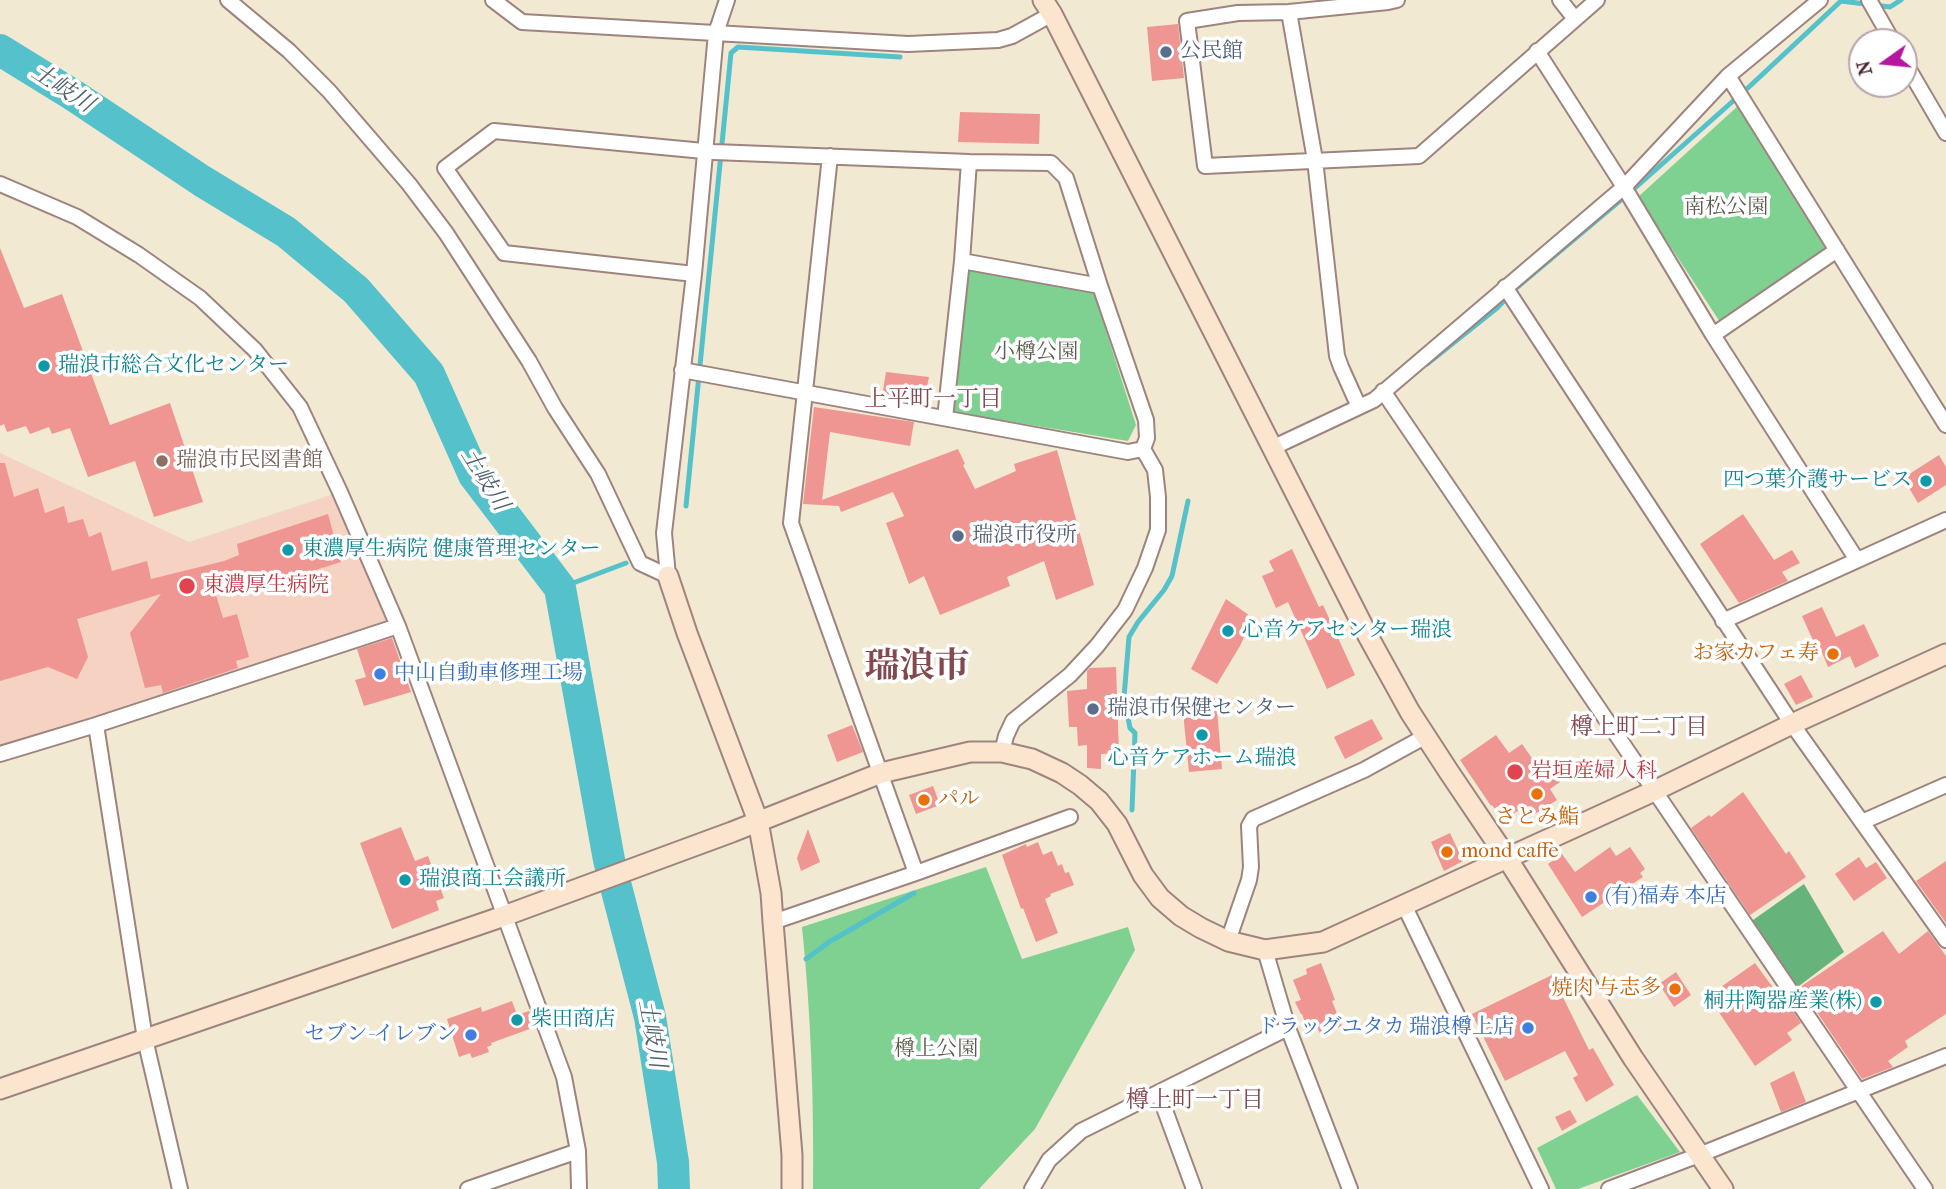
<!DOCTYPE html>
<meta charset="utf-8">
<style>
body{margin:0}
#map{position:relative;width:1946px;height:1189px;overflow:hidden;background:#f2e9d2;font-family:"IM FELL French Canon",serif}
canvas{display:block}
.north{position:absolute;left:1848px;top:28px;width:70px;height:70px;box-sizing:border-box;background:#fff;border:2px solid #b7a5aa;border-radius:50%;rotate:255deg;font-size:19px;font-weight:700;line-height:28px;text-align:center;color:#4a1f2b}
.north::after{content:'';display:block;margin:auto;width:24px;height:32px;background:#b5179e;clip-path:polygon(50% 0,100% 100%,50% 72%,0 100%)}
</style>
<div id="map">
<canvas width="1946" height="1189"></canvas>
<div class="north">N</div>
</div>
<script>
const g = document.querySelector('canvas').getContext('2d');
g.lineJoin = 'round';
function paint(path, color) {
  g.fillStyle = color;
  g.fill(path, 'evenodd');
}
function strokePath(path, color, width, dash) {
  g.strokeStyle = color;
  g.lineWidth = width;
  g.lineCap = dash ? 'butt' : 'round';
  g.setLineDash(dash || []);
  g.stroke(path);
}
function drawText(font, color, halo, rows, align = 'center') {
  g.font = font + ' "IM FELL French Canon","Noto Serif JP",serif';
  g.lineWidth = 7;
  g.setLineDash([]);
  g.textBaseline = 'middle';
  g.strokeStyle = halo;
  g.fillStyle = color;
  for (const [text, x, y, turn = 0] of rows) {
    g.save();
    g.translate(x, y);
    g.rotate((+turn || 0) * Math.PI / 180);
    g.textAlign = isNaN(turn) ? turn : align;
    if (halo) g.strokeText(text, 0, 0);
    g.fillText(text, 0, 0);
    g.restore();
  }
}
paint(new Path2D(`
 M0 453 189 542 340 492 389 629 0 745Z`), '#f5d2c2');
paint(new Path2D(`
 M1739 105 1830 247 1720 322 1638 197Z
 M969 269 1093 290 1136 425 1128 441 952 412Z
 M986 867 1022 959 1128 927 1135 950 1035 1129 979 1189H813C814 1101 811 1014 802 927Z
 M1637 1095 1680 1152 1578 1189H1556L1537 1148Z`), '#7fd192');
paint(new Path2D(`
 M1804 884 1844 952 1791 992 1746 925Z`), '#67b37c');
strokePath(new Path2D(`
 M1427 364 1497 308 1515 289 1635 188 1750 86 1841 1 1890 7 1901 0
 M686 506 731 53 738 47 900 57
 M560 588 626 563
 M1132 810 1135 733 1130 728 1124 697 1129 637 1138 622 1164 590 1172 576 1188 501
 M806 959 829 942 914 893`), '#54c1cb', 5);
strokePath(new Path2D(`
 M0 50 73 95 202 181 286 232 356 290 429 374 474 475 560 588 609 860 650 1017 673 1162 674 1189`), '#54c1cb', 32);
paint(new Path2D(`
 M1178 24 1184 78 1152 81 1147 27Z
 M960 112 1040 114 1039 144 958 142Z
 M0 248 24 308 62 294 110 425 170 403 203 502 154 517 135 461 88 477 70 428 52 434 49 427 30 434 26 426 7 432 4 424 0 426Z
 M886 372 929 377 924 401 917 400V403L882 397Z
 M814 407 914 422 910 446 830 432 822 500 958 449 965 464 963 465 975 489 1016 471 1014 464 1057 450 1094 585 1056 600 1044 561 1007 577 1010 586 940 615 924 576 909 584 886 523 904 516 893 492 841 512 839 506 803 504Z
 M1939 455 1946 467V485L1918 503 1903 478Z
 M0 463H5L14 497 38 488 45 513 64 506 68 523 83 519 89 537 101 532 112 571 147 561 151 579 224 561 239 555 237 544 328 514 341 562 290 578 291 583 270 591 268 586 250 592 244 570 211 579 223 618 237 614 249 657 236 661 238 668 163 693 161 685 145 688 130 633 161 594 77 619 88 657 77 679 48 667 0 681Z
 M1743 514 1774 560 1792 550 1800 563 1782 572 1788 581 1739 603 1700 544Z
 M1292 549 1319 607 1323 605 1355 675 1327 689 1288 602 1276 608 1262 576 1274 571 1269 561Z
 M1226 599 1253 618 1240 646 1217 684 1191 669Z
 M1822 607 1836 637 1864 624 1879 656 1855 668 1850 656 1828 667 1819 645 1816 647 1802 616Z
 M392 638 411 692 364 706 355 680 366 677 357 649Z
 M1116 667 1119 753 1101 754V769L1087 768V745L1078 746 1077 727H1069L1067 691 1087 689V671L1090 668Z
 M1801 675 1813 697 1796 705 1784 684Z
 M1216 698 1222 769 1189 772 1182 702Z
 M1372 719 1383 739 1345 759 1334 737Z
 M852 725 863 752 837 762 827 735Z
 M1496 735 1509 753 1522 744 1536 764 1544 759 1560 782 1550 789 1557 800 1527 819 1521 809 1503 820 1492 805 1491 806 1460 760Z
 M933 786 940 805 916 814 909 795Z
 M1743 792 1786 854 1789 851 1806 877 1750 915 1691 828 1709 815 1711 817Z
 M401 827 415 861 428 856 444 898 436 901 439 910 392 929 360 843Z
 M808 829 820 862 801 871 797 858Z
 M1450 833 1463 861 1444 871 1431 842Z
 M1038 842 1043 855 1052 851 1058 866 1062 864 1065 873 1069 872 1074 885 1050 894 1051 896 1045 899 1058 933 1036 942 1023 908 1021 909 1002 855 1026 844 1027 847Z
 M1610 847 1616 856 1630 847 1645 869 1640 873 1643 877 1582 917 1548 864 1562 854 1575 872Z
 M1859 857 1866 868 1876 862 1887 878 1854 901 1835 874Z
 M1946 861V923L1916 881Z
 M1883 931 1899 954 1928 931 1946 956V1014L1905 1041 1908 1047 1888 1061 1893 1067 1862 1079 1800 987Z
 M1321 963 1335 1000 1332 1001 1342 1026 1320 1034 1315 1021 1306 1025 1302 1014H1301L1295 1002 1301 1000 1293 980 1307 974 1306 969Z
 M1755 963 1782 1000 1784 998 1801 1023 1787 1033 1792 1040 1755 1066 1708 996Z
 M1676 972 1691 995 1674 1007 1659 984Z
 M1552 975 1589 1050 1593 1048 1614 1085 1586 1102 1573 1078 1578 1075 1565 1051 1505 1081 1472 1014Z
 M512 1001 517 1015 529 1011 535 1027 491 1043 492 1045 487 1047 489 1052 472 1058 470 1053 459 1057 447 1019 481 1007 482 1012Z
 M1794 1071 1806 1102 1781 1112 1770 1083Z
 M1570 1110 1577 1122 1562 1131 1555 1117Z`), '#ef9592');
const street = new Path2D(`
 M228 0 289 51 329 91 409 184 446 233 529 361 555 408 598 474 640 563 668 576
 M493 0 522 22 908 44 998 40 1012 36 1052 14
 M1397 0 1388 2 1289 12 1238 13 1187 21 1205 166 1419 156 1597 0
 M1560 0 1575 19
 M1869 0 1893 42
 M1289 12 1315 160 1337 356 1341 367 1359 407
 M1537 51 1624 187 1713 335 1857 560
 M1904 61 1946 133
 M1728 76 1946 425
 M830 156 791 523 916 873
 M0 184 77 217 139 255 200 298 255 350 300 407 340 492 398 626 564 1077 578 1151 579 1189
 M962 261 1100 286
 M694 274 504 253 445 168 494 131 714 152 969 162 1051 163 1066 178 1100 286 1146 420 1147 438 1143 449
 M1505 287 1792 724 1946 940
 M1713 335 1837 250
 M682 370 1128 452 1143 449
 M1383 391 1925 1189
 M945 418 962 261 969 162
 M1274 447 1374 400 1624 187 1728 76 1820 0
 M668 576 664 533 694 274 716 33 727 0
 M1723 621 1946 520
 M96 725 145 1039 180 1189
 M1002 752 1006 736 1013 721 1070 675 1097 646 1125 610 1145 568 1158 530V497L1155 470 1143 449
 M0 754 96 725 398 626
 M1862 822 1946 785
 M1404 905 1541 1189
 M773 922 916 873 1070 817
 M1228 941 1249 880 1251 867 1249 826 1253 819 1364 770 1426 736
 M1265 950 1288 1028 1350 1189
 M1159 1094 1194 1189
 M468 1189 578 1151
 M1032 1189 1049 1160 1081 1131 1288 1028
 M1609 1189 1699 1155 1946 1056`);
const secondary = new Path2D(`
 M1043 0 1052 14 1368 636 1410 712 1449 772 1507 858 1633 1058 1723 1189
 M668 576 687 633 758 821 771 893 773 922 792 1155V1189
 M0 1089 504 916 732 832 881 773 970 752H1002L1032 759 1062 773 1080 785 1099 801 1117 824 1143 875 1160 898 1181 916 1201 928 1228 941 1265 950 1323 942 1654 791 1792 724 1946 654`);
strokePath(street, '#9e847e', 18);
strokePath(secondary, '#9e847e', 23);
strokePath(street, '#fff', 14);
strokePath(secondary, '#fce5cf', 19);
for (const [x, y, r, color] of [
 [1166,52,7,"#5c6f8a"],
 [44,366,7,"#0f9aa8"],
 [162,461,7,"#8d6e63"],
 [1926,481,7,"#0f9aa8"],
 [958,536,7,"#5c6f8a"],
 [288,550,7,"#0f9aa8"],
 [187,586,9,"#e0444e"],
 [1228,631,7,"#0f9aa8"],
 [1833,654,7,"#e8710a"],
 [380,674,7,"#3f7fe0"],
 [1093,709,7,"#5c6f8a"],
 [1202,735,7,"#0f9aa8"],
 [1515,772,9,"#e0444e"],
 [1537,794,7,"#e8710a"],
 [924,800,7,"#e8710a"],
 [1447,852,7,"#e8710a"],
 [405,880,7,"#0f9aa8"],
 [1591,897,7,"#3f7fe0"],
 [1675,989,7,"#e8710a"],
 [1876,1002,7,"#0f9aa8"],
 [517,1020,7,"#0f9aa8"],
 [1528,1028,7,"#3f7fe0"],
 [471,1035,7,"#3f7fe0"]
]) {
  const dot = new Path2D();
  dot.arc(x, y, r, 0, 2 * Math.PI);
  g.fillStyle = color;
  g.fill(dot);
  strokePath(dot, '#fff', 2.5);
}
drawText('21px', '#4e5e75', '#fff', [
 ["公民館",1180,52],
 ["瑞浪市役所",972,536],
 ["瑞浪市保健センター",1107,709]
], 'left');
drawText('21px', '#5d5d4f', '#fff', [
 ["南松公園",1726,208],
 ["小樽公園",1036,353],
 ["樽上公園",936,1050]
]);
drawText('21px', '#0d838f', '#fff', [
 ["瑞浪市総合文化センター",58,366],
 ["四つ葉介護サービス",1912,481,"right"],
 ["東濃厚生病院 健康管理センター",302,550],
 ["心音ケアセンター瑞浪",1242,631],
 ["心音ケアホーム瑞浪",1202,759,"center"],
 ["瑞浪商工会議所",419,880],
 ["桐井陶器産業(株)",1862,1002,"right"],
 ["柴田商店",531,1020]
], 'left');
drawText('21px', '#785e54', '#fff', [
 ["瑞浪市民図書館",176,461]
], 'left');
drawText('21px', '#be3a42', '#fff', [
 ["東濃厚生病院",203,586],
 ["岩垣産婦人科",1531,772]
], 'left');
drawText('21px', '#c56008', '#fff', [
 ["お家カフェ寿",1819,654],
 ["パル",938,800,"left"],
 ["さとみ鮨",1537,818,"center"],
 ["mond caffe",1461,852,"left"],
 ["焼肉 与志多",1661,989]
], 'right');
drawText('21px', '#366cbe', '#fff', [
 ["中山自動車修理工場",394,674],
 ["(有)福寿 本店",1605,897],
 ["ドラッグユタカ 瑞浪樽上店",1514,1028,"right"],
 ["セブン-イレブン",457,1035,"right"]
], 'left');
drawText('italic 23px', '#4e606b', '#fff', [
 ["土岐川",62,89,33],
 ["土岐川",484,480,58],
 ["土岐川",651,1034,80]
]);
drawText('23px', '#84484f', '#fff', [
 ["上平町一丁目",933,400],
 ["樽上町二丁目",1639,728],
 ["樽上町一丁目",1195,1101]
]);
drawText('bold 35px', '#84484f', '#fff', [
 ["瑞浪市",917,668]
]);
</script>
